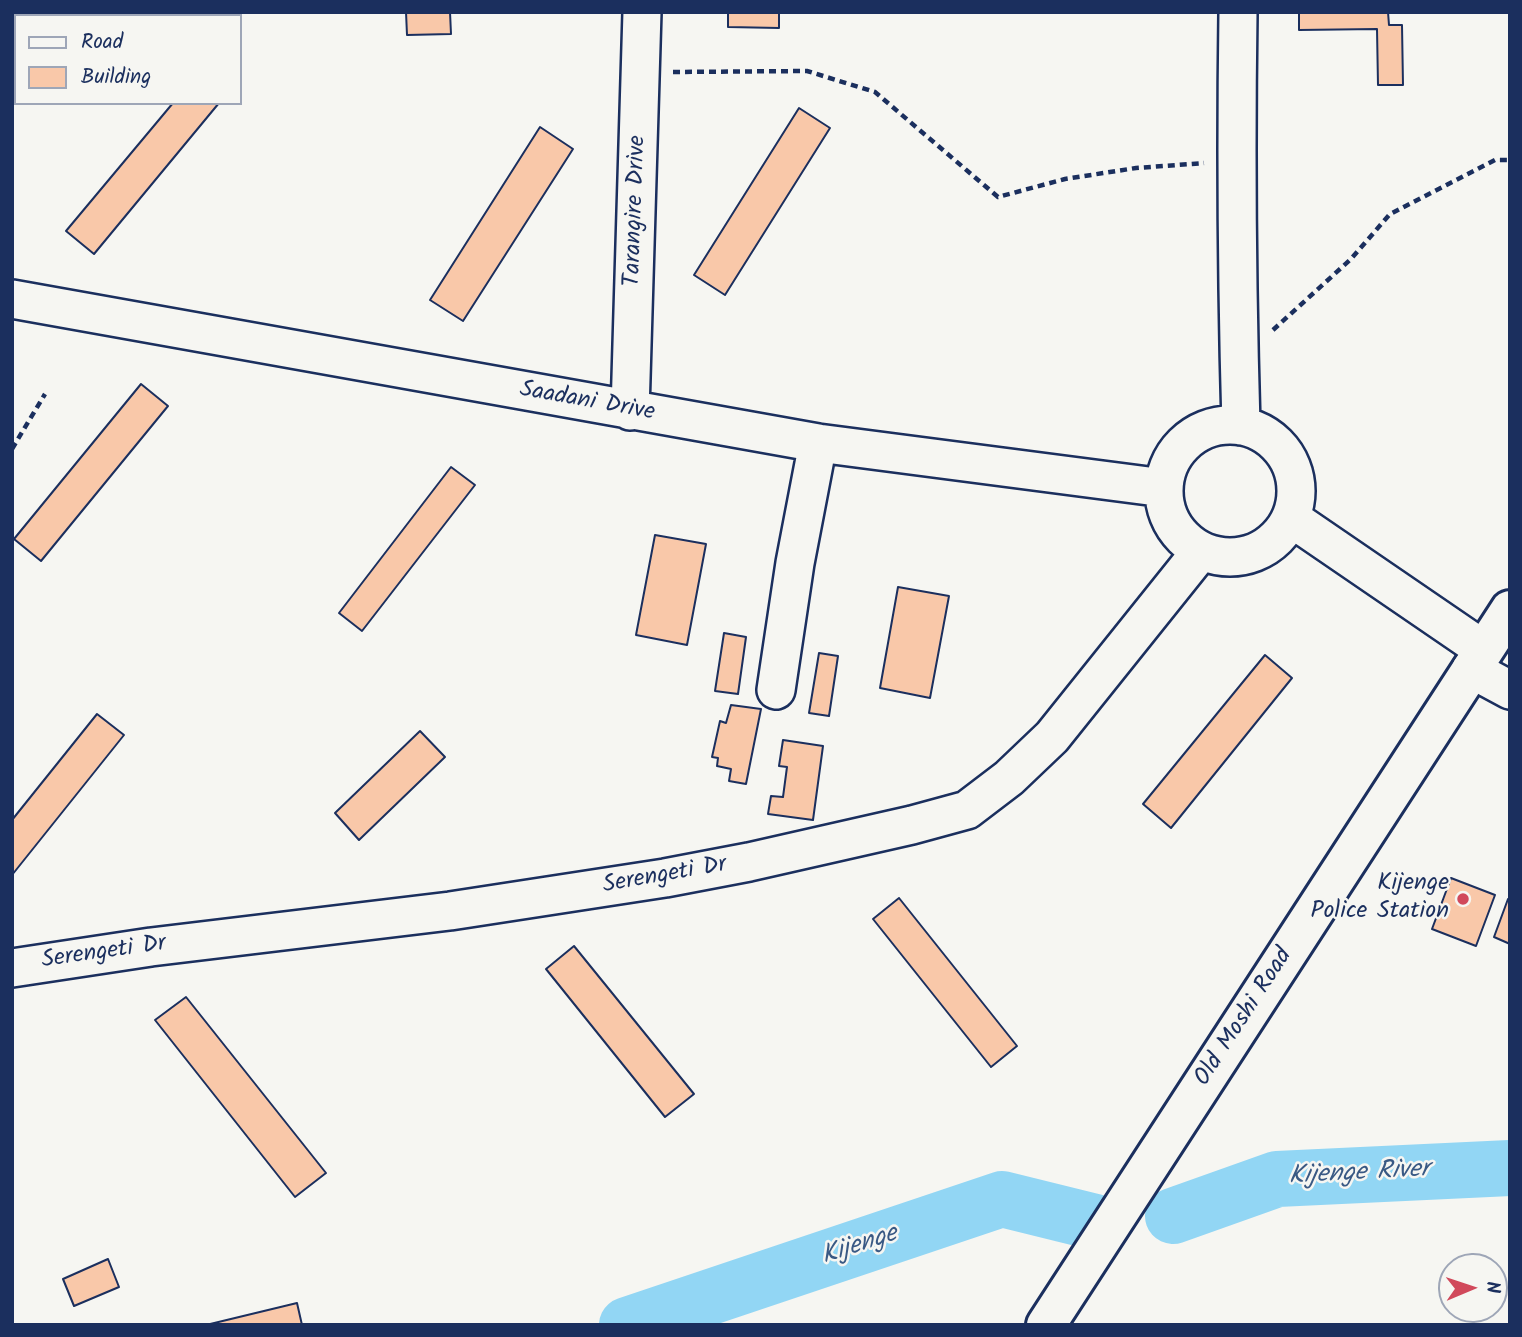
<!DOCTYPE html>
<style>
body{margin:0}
#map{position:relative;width:1522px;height:1337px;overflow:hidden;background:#f6f6f2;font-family:Kalam,sans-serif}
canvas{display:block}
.frame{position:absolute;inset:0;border:14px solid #1b2f5e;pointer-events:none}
.legend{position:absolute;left:14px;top:14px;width:228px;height:91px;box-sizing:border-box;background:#f6f6f2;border:2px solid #9ea6b7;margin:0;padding:9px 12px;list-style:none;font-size:21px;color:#1b2f5e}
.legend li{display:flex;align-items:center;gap:14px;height:35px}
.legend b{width:35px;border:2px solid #9ea6b7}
.north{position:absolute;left:1438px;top:1253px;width:70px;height:70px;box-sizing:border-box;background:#f6f6f2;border:2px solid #9ea6b7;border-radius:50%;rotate:88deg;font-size:19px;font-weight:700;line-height:28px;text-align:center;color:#1b2f5e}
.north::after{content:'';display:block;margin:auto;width:24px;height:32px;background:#d1495b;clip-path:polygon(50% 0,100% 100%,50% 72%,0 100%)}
</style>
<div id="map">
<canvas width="1522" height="1337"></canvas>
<div class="frame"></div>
<ul class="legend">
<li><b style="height:9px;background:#f6f6f2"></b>Road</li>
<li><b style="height:19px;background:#f9c8a9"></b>Building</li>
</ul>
<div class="north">N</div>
</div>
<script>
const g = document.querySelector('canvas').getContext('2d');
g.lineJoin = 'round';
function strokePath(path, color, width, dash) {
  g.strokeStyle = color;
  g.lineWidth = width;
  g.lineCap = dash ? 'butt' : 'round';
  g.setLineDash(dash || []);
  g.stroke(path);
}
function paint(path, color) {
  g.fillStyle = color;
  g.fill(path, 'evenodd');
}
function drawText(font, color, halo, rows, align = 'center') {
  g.font = font + ' Kalam,sans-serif';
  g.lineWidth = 5;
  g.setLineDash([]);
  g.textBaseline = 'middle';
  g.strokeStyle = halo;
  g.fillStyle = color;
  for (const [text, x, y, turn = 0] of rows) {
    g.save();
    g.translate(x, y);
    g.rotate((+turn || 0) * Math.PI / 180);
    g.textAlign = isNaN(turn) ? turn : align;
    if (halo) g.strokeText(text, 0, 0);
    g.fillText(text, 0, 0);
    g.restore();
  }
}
strokePath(new Path2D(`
 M1173 1216 1277 1179 1510 1168
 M627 1325 1002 1199 1095 1222`), '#92d6f4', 56);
const building = new Path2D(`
 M406 12H450L451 34 407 35Z
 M728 12H779V28L728 27Z
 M1299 12H1388L1389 25H1402L1403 85H1378L1377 29 1299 30Z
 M173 103H219L94 254 66 231Z
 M799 108 830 128 725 295 694 275Z
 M540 127 573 149 463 321 430 300Z
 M141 384 168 406 41 561 14 539Z
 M451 467 475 485 362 631 339 613Z
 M655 535 706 544 687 645 636 635Z
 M898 587 949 596 930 698 880 688Z
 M724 633 746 637 738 694 715 691Z
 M819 653 838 656 829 716 809 713Z
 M1265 655 1292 678 1171 828 1143 804Z
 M731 705 761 709 746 784 729 781 731 769 717 766 718 758 712 757 720 721 726 723Z
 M97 714 124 735 12 875V820Z
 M420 731 445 757 359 840 335 813Z
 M783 740 823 746 813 820 768 814 771 796 783 797 787 767 779 766Z
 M1451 878 1495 895 1476 946 1432 929Z
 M899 898 1017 1046 991 1067 873 919Z
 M1508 899 1510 900V944L1494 937Z
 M574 946 694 1094 665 1117 546 969Z
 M186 997 326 1173 295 1197 155 1020Z
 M108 1259 119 1287 74 1306 63 1279Z
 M297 1303 302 1325H206Z`);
paint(building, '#f9c8a9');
strokePath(building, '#1b2f5e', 2);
const minor = new Path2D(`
 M1238 12C1236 150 1237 288 1241 426
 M12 299 818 443 1164 488
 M630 411 642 12
 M1164 491a66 66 0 1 1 132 0a66 66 0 1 1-132 0Z
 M1291 518 1484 650
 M1471 669 1510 690
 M776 690 795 563 818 443
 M12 968 151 947 450 911 665 878 749 862 912 825 967 810 1009 778 1052 737 1201 551`);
const major = new Path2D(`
 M1046 1325 1510 610`);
strokePath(minor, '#1b2f5e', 42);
strokePath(major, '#1b2f5e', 44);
strokePath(new Path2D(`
 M673 72 807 71 875 92 998 197 1065 179 1136 168 1204 163
 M1273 330 1351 259 1390 214 1495 160H1510
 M12 449 45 394`), '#1b2f5e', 4.5, [7, 5]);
strokePath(minor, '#f6f6f2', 37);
strokePath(major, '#f6f6f2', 38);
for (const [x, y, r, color] of [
 [1463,899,7,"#d1495b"]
]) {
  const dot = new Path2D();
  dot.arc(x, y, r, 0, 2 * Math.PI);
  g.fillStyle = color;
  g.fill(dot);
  strokePath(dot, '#f6f6f2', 2.5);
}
drawText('24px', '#1b2f5e', '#f6f6f2', [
 ["Tarangire Drive",637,211,-88],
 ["Saadani Drive",587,403,10],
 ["Serengeti Dr",665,877,-10],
 ["Serengeti Dr",104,954,-8],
 ["Old Moshi Road",1245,1018,-57]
]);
drawText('24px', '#1b2f5e', '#f6f6f2', [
 ["Kijenge",1449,885],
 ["Police Station",1449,913]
], 'right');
drawText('italic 26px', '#395984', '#f6f6f2', [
 ["Kijenge River",1359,1175,-3],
 ["Kijenge",860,1247,-18]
]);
</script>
